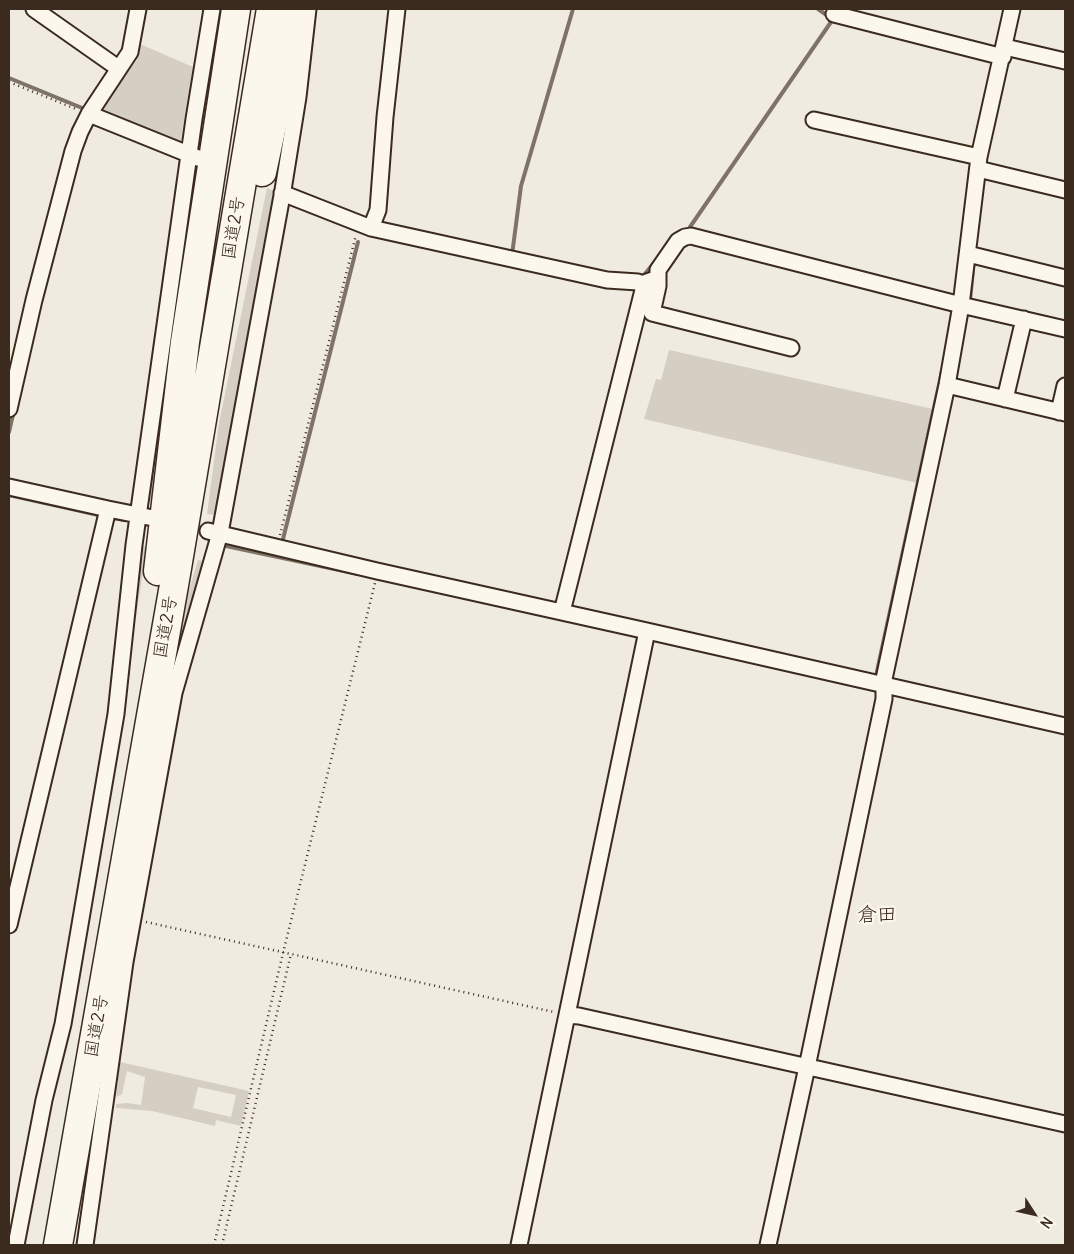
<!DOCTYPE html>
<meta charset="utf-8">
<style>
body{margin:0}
#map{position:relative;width:1074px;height:1254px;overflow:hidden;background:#f0ebe0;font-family:Delius,sans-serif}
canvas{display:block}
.frame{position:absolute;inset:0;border:10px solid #3b2a1e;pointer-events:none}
.north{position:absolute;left:1009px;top:1189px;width:50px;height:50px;-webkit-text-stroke:4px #fbf7ec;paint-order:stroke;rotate:125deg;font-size:14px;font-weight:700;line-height:20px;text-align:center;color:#3b2a1e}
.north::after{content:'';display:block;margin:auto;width:18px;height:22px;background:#3b2a1e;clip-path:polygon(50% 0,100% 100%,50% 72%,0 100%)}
</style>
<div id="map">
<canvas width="1074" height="1254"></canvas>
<div class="frame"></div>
<div class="north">N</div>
</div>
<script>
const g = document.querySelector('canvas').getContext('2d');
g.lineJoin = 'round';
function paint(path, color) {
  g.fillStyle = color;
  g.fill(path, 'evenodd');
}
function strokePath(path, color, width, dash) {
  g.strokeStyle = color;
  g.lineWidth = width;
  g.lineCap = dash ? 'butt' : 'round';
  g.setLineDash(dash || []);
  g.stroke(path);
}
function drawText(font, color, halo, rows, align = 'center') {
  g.font = font + ' Delius,"Klee One",sans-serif';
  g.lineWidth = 4.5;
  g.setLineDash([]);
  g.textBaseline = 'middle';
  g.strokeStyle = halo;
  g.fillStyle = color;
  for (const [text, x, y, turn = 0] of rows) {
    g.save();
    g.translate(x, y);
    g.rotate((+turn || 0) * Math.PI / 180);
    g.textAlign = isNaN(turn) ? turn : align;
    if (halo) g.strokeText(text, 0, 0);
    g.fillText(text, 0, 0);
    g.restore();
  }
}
paint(new Path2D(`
 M218 42 204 157 197 151 215 46Z
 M140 44 193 67 180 144 100 113 101 108 137 60Z
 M194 164H203L155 502 145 500Z
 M267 188 274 191 278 195 219 515 207 514 219 423Z
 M669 350 933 409 917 483 644 419 656 379 661 380Z
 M139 545 147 547 127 674Z
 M198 560 209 562 169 687 180 620Z
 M120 1062 249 1091 241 1126 216 1120 215 1126 152 1111 116 1108V1104L127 1103 141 1105 145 1077 127 1071 122 1094 116 1097ZM198 1087 236 1095 231 1117 193 1108Z`), '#d5cec3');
strokePath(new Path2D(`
 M9 78 87 110
 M690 230V227L831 22 828 16 818 9
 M512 255 521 186 573 9
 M645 279 644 275 658 258
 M970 300 974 260
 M9 432 14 410
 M9 495 103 516
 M109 517 124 520
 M282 543 358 242
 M226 546 358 574
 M876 676 942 371`), '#7f7367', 4);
const street = new Path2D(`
 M34 9 118 68
 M834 14 1003 57
 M1005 47 1065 61
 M89 114 198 158
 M814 120 979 157
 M978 169 1065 190
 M282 193 371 228 607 280 638 282 641 284 658 278V270L678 241 685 237 691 236 961 305 1065 329
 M371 228 378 210 385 117 397 9
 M968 254 1065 278
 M658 278V286L652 313 791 348
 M947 385 1065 413
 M1005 399 1024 319
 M9 409 34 300 73 151 80 132 89 114 130 52 138 9
 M1059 412 1065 386
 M9 487 108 509 9 925
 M108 509 153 518
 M208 531 377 571 647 631 1065 726
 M562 612 643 290 641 284
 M567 1015 579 1016 1065 1124
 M16 1245 44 1100 63 1024 116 714 134 545 194 119 212 9
 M85 1245 125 962 174 693 220 533 283 190 298 97 308 9
 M519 1245 647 631
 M768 1245 807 1067 884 699V679L947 385 961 305 979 157 1012 9`);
const highway = new Path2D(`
 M262 172 282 79 294 9
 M158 571 185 342 236 9
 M58 1245 177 568 271 9`);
strokePath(street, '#3b2a1e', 19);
strokePath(highway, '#3b2a1e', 31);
strokePath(new Path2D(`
 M9 82 76 109
 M280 535 356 235
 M146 922 554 1012
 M214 1245 283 953 375 583
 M222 1245 291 954`), '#3b2a1e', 2.5, [1, 4]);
strokePath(street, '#fbf7ec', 15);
strokePath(highway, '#fbf7ec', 28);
drawText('18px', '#3b2a1e', '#fbf7ec', [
 ["国道2号",234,228,-81],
 ["国道2号",166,627,-80],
 ["国道2号",97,1026,-80]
]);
drawText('20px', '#3b2a1e', '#fbf7ec', [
 ["倉田",877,915]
]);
</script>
